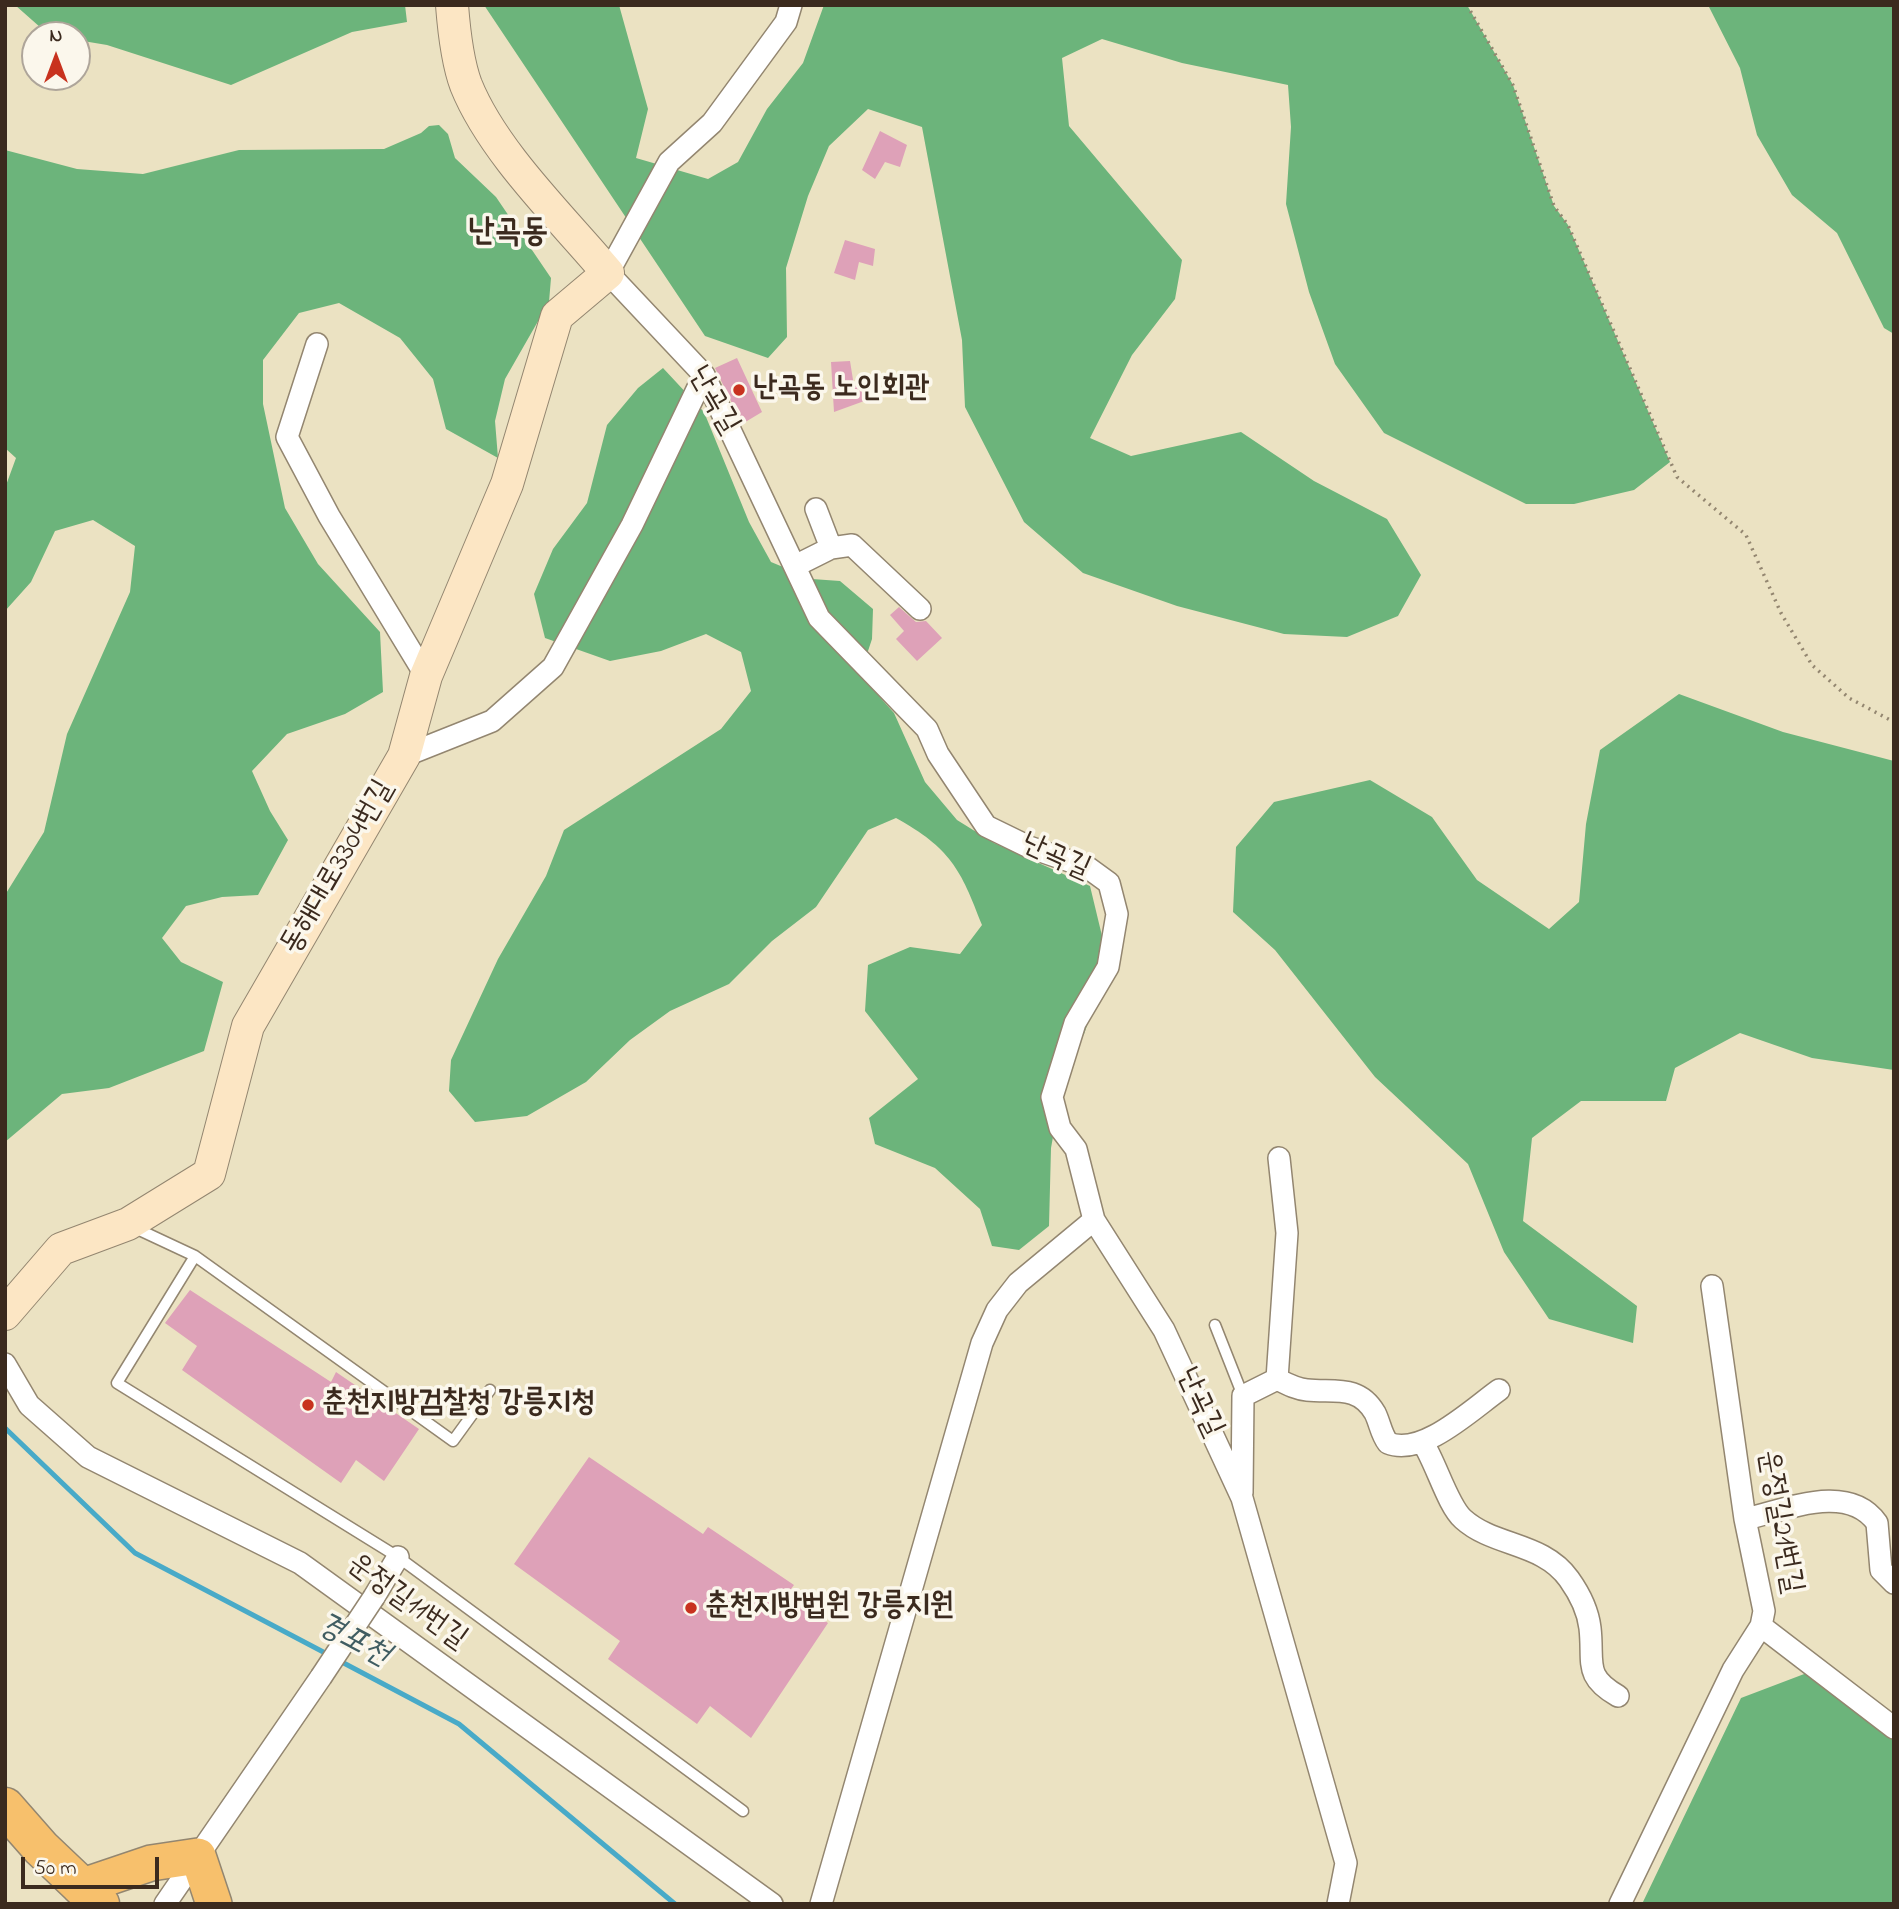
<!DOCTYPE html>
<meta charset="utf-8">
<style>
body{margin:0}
#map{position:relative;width:1899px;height:1909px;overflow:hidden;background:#ebe2c2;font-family:"Indie Flower",sans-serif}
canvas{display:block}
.frame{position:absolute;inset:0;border:7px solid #3b2a1e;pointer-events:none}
.north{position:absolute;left:21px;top:21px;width:70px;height:70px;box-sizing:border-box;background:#fbf7ec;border:2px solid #aea59a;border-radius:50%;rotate:0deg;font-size:19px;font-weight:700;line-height:28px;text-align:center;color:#3b2a1e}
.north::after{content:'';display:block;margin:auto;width:24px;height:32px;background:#c8321e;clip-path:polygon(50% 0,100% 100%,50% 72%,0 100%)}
.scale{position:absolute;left:21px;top:1857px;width:138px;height:32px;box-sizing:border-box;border:4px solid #3b2a1e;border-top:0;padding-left:9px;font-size:21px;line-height:24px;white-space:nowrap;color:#3b2a1e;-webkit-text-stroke:5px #fbf7ec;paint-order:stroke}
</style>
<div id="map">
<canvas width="1899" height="1909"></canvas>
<div class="frame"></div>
<div class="north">N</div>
<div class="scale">50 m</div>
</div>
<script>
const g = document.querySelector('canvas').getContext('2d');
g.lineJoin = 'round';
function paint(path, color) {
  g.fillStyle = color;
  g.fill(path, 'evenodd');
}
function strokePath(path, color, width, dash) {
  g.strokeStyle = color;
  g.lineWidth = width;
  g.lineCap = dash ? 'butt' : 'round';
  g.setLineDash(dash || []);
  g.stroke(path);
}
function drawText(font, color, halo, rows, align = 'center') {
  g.font = font + ' "Indie Flower","Poor Story",sans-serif';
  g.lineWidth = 7;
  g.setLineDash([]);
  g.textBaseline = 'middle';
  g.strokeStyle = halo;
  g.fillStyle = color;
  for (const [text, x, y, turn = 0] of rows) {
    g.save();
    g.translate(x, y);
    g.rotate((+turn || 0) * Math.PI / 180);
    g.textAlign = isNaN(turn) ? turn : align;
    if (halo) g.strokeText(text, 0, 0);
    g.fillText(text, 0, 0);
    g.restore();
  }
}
paint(new Path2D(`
 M15 5H405L407 22 352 32 231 85 107 45 77 40V35H49Z
 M484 5H619L648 109 636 158 708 179 738 162 767 109 803 63 824 5H1467L1513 85 1554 206 1568 225 1670 462 1634 490 1574 504H1526L1384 433 1335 364 1309 292 1286 204 1291 127 1288 85 1182 63 1102 39 1062 58 1069 126 1182 260 1175 299 1132 355 1090 438 1131 456 1241 432 1314 481 1387 519 1421 575 1398 616 1347 637 1284 634 1177 606 1083 573 1024 522 965 407 962 340 922 127 868 109 829 146 808 196 786 268 787 337 768 358 705 336Z
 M1708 5H1894V334L1884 328 1837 233 1792 195 1757 135 1740 68Z
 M439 125 448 134 455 158 496 197 551 278 549 302 505 379 495 421 498 458 446 429 433 379 400 338 339 303 299 313 263 360V404L285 508 318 564 380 632 383 692 345 714 287 734 252 771 270 811 288 840 258 895 222 897 186 906 162 938 181 962 223 982 204 1051 109 1088 62 1094 5 1142V895L44 832 67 734 130 592 135 546 93 520 55 531 31 582 5 611V488L16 458 5 448V150L77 169 143 174 239 150 384 149 421 133 429 126Z
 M663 368 704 412 749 522 771 562 812 579 840 581 873 609 872 639 860 675 894 713 925 782 957 820 994 843 1090 886 1109 965 1084 1034 1066 1065 1051 1148 1049 1226 1019 1250 992 1246 980 1209 935 1168 875 1144 869 1118 918 1079 865 1011 868 965 910 947 960 954 982 925C961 869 950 848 896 818L868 830 816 907 772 941 729 984 670 1011 630 1040 586 1082 527 1116 475 1122 449 1091 451 1060 498 959 546 876 564 830 721 729 751 691 741 652 706 634 661 651 610 661 545 638 534 594 553 549 587 503 607 425 638 388Z
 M1679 694 1783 732 1894 761V1070L1812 1058 1740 1033 1675 1068 1666 1101H1581L1532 1138 1523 1221 1637 1306 1633 1343 1549 1319 1504 1252 1468 1164 1375 1077 1275 950 1233 912 1236 847 1274 802 1370 780 1432 817 1477 880 1549 929 1579 902 1586 824 1600 750Z
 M1820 1668 1894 1715V1904H1642L1741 1698Z`), '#6cb47b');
strokePath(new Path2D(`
 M5 1428 135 1553 329 1655
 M338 1660 459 1724 675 1904`), '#48aac8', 5);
paint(new Path2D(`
 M880 131 907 145 900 167 885 162 875 179 862 170Z
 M845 240 875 249 873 266 859 262 855 280 834 273Z
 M737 358 762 412 742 424 715 368Z
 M850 361 854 386 866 384 867 400 834 412 831 362Z
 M899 607 916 622 926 621 942 638 917 661 896 639 904 631 890 615Z
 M190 1290 331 1382 336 1372 419 1429 384 1481 356 1460 341 1483 182 1370 197 1346 165 1323Z
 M589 1457 703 1534 708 1527 794 1585 788 1593 828 1623 751 1738 710 1706 697 1724 608 1659 620 1641 514 1564Z`), '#dea1b8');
const lane = new Path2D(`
 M133 1227 195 1256 453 1441 490 1390
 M195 1256 117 1383 398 1557 743 1811
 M1215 1325 1243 1396`);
const street = new Path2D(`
 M791 5 786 22 712 123 669 162 608 273 704 375 819 618 927 729 938 754 986 826 1029 847 1087 867 1109 883 1117 914 1108 967 1075 1023 1052 1097 1060 1128 1076 1149 1094 1220 1164 1330 1242 1498 1346 1863 1338 1904
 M317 344 287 437 329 516 426 676
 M816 509 831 548
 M795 566 831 548 852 545 920 609
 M404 756 492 721 553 667 632 525 704 375
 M5 1364 29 1405 88 1457 300 1563 772 1904
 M1277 1379C1287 1384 1296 1389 1307 1390 1333 1393 1358 1384 1375 1413 1380 1423 1381 1434 1388 1443 1422 1457 1471 1410 1499 1390
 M1423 1443C1436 1463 1448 1506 1463 1519 1494 1547 1543 1542 1569 1579 1579 1593 1588 1611 1590 1628 1594 1663 1583 1676 1618 1696
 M1242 1493 1243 1396 1277 1379 1287 1233 1279 1158
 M1745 1519C1786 1510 1848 1482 1877 1523L1881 1570 1894 1583
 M374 1597 398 1557
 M1761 1626 1894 1728
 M165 1904 321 1677
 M821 1904 982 1343 997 1310 1018 1283 1094 1220
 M1620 1904 1733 1670 1761 1626 1764 1611 1745 1519 1712 1286`);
const secondary = new Path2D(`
 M5 1314 61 1249 128 1224 209 1174 248 1026 404 756 426 676 507 484 557 316 608 273C561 217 493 152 466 85 457 61 454 31 452 5`);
const primary = new Path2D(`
 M80 1887 151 1863 198 1856 214 1904`);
const highway = new Path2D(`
 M5 1807 41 1848 100 1904`);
strokePath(lane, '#938670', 13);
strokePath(street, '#938670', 24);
strokePath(secondary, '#938670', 34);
strokePath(primary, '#938670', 38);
strokePath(highway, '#938670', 41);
strokePath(new Path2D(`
 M1467 5 1513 85 1554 206 1568 225 1677 477 1746 535 1781 613 1812 665 1849 698 1894 722`), '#938670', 3.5, [2, 5]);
strokePath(lane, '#fff', 10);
strokePath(street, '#fff', 21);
strokePath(secondary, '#fce6c4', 32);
strokePath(primary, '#f7c06c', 35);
strokePath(highway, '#f7c06c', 38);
const streetBridge = new Path2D(`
 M321 1677 374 1597`);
strokePath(streetBridge, '#938670', 24, []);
strokePath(streetBridge, '#fff', 21);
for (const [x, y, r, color] of [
 [739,390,7,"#c8321e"],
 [308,1405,7,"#c8321e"],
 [691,1608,7,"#c8321e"]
]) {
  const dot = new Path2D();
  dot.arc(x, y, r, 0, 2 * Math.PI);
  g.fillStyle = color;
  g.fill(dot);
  strokePath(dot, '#fbf7ec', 2.5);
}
drawText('bold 30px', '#3b2a1e', '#fbf7ec', [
 ["난곡동 노인회관",753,390],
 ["춘천지방검찰청 강릉지청",322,1405],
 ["춘천지방법원 강릉지원",705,1608]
], 'left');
drawText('30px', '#3b2a1e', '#fbf7ec', [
 ["난곡길",712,401,60],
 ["난곡길",1055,858,24],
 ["동해대로3304번길",339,868,-60],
 ["난곡길",1198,1403,65],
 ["운정길21번길",1778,1522,80],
 ["운정길11번길",406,1603,36]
]);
drawText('italic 32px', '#405d62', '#fbf7ec', [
 ["경포천",352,1642,28]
]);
drawText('bold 33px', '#3b2a1e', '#fbf7ec', [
 ["난곡동",508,235]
]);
</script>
